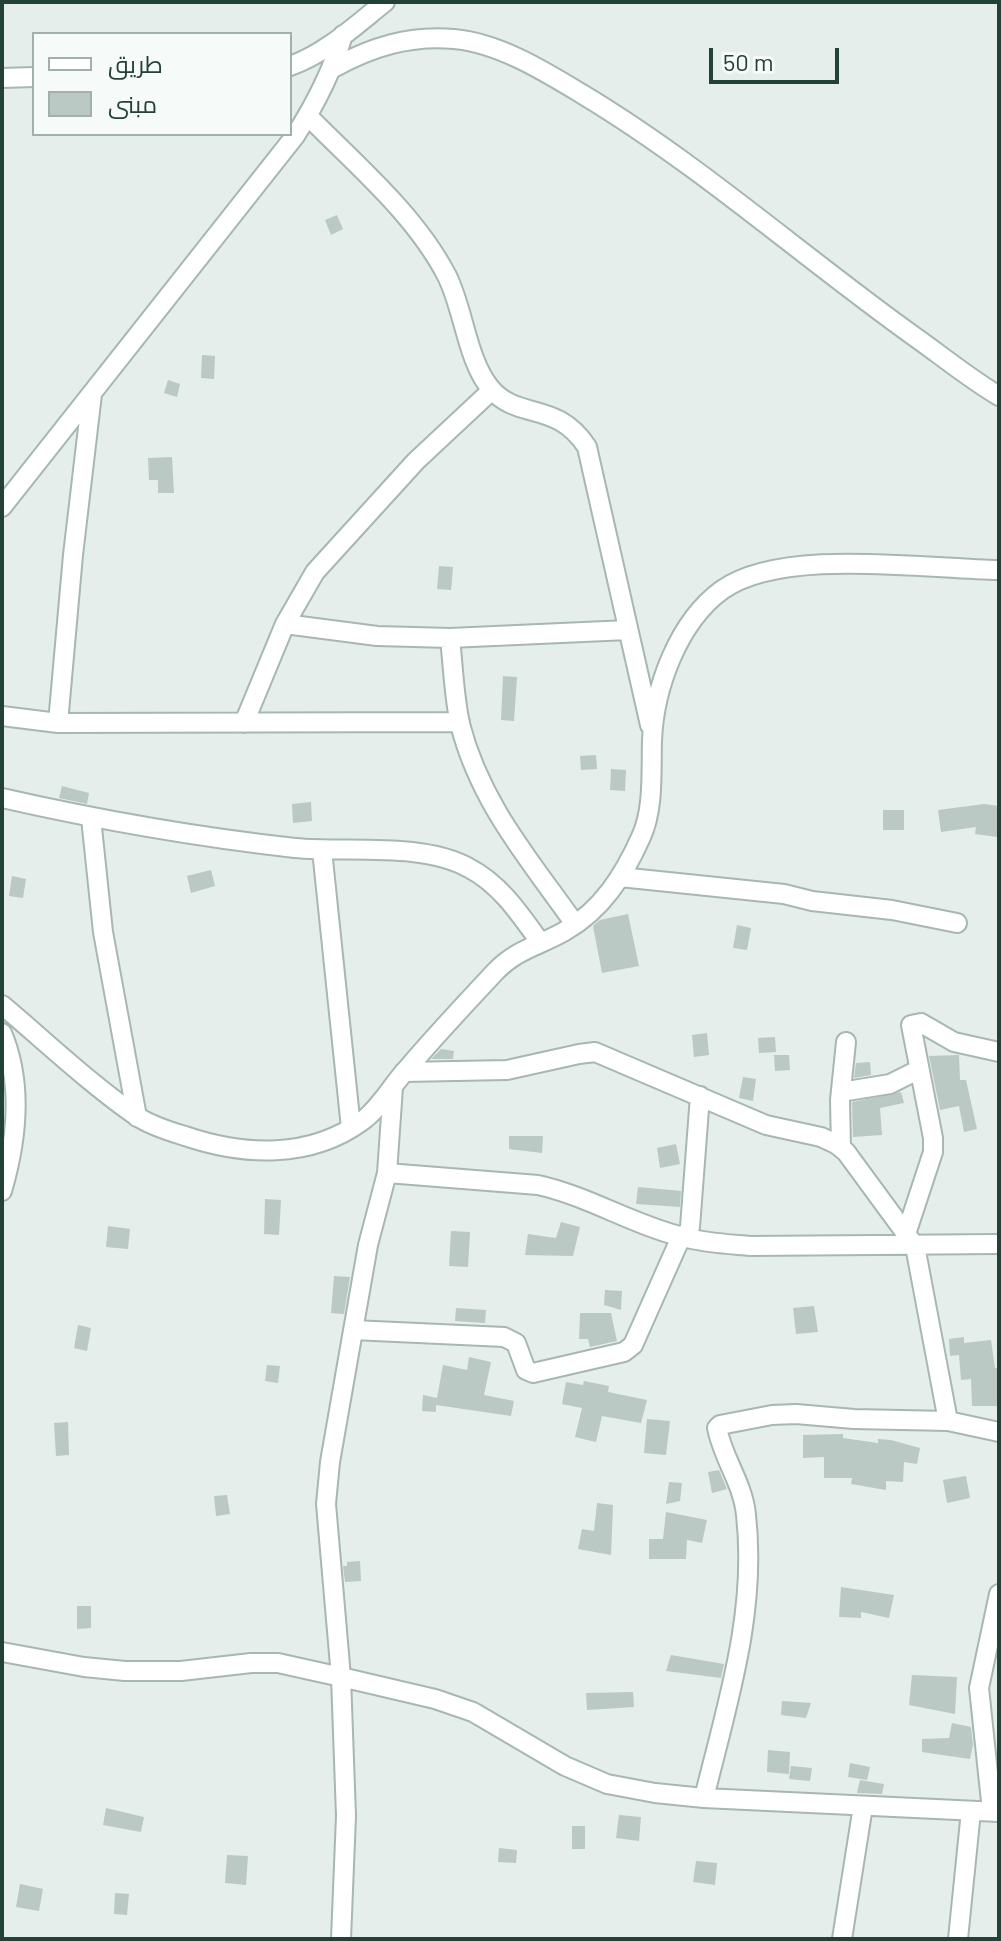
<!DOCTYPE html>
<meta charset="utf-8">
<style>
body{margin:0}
#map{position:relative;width:1001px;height:1941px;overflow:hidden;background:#e5eeea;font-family:Barlow,Cairo,sans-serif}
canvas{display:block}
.frame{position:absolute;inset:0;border:4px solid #244138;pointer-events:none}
.legend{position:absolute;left:32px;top:32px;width:260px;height:104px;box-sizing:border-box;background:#f6faf8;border:2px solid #a2b0ab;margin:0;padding:10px 14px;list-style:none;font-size:24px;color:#244138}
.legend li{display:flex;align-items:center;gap:16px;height:40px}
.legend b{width:40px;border:2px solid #a2b0ab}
.scale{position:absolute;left:709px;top:48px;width:130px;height:36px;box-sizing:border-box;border:4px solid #244138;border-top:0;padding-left:10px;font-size:24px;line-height:28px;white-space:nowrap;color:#244138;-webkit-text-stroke:6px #f6faf8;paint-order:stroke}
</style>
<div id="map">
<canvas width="1001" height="1941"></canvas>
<div class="frame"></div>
<ul class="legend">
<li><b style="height:10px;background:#fff"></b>طريق</li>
<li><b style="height:22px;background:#bac9c3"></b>مبنى</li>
</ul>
<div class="scale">50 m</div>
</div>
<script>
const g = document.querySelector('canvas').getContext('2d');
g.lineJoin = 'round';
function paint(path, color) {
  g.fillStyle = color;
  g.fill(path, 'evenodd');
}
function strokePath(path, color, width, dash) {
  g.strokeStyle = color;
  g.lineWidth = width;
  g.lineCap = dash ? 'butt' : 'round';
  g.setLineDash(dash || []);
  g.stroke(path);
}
paint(new Path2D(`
 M337 215 343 229 331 235 325 220Z
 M202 355 215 356 214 379 201 378Z
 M168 380 180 384 177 397 164 393Z
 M172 457 174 493H158V480H149L148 458Z
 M439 566 453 567 451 590 437 589Z
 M503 676 517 677 514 721 501 720Z
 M596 755 597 769 581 770 580 756Z
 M611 769 626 770 625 791 610 790Z
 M62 786 89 793 87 804 59 798Z
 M311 802 312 821 293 823 292 804Z
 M984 804 999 806 997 837 975 834 976 827 941 832 938 810Z
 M883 810H904V830H883Z
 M211 870 215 886 191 893 187 876Z
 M12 876 26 879 23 898 9 896Z
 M628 914 639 966 602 973 593 926 600 920Z
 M737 925 751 928 747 950 733 948Z
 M707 1033 709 1055 694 1057 692 1035Z
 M775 1037 776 1052 759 1053 758 1038Z
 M441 1049 454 1051 453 1059H431Z
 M774 1055H789L790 1070 775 1071Z
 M959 1055 960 1080H966L977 1129 964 1132 959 1106 940 1110 929 1056Z
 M870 1062 871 1075 854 1078 856 1063Z
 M743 1077 756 1079 753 1101 739 1098Z
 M901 1092 904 1103 880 1108 882 1135 853 1137 852 1102Z
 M509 1136H543L542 1153 509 1149Z
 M676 1144 680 1164 660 1168 657 1148Z
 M638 1187 681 1191 680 1207 636 1204Z
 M265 1199 281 1200 279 1235 264 1234Z
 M561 1222 580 1227 573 1256 525 1255 528 1234 556 1238Z
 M108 1226 130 1229 128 1249 106 1247Z
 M451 1231 470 1232 468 1267 449 1266Z
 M334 1276 350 1277 344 1314 331 1313Z
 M605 1290 622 1291 621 1310 604 1305Z
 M814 1306 818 1332 796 1334 793 1308Z
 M456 1308 486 1310 485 1323 455 1321Z
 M580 1313H611L617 1341 590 1347 588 1339H579Z
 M78 1325 91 1328 87 1351 74 1348Z
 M964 1337V1343L991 1340 995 1368H999V1406H972L971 1379 961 1380 959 1355 950 1356 949 1339Z
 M469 1357 491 1362 484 1395 514 1401 511 1416 436 1405V1412L422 1411 423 1395 437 1398 443 1365 467 1370Z
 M267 1365 280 1366 278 1383 265 1381Z
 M584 1381 609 1386 608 1392 647 1400 641 1423 602 1416 596 1442 575 1437 582 1408 562 1404 566 1382 583 1385Z
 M647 1419 670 1421 666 1455 644 1453Z
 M68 1422 69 1455 56 1456 54 1423Z
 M843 1434V1438L878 1443V1439L891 1440 920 1448 917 1464 904 1462 903 1482 886 1481V1490L851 1484 852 1478H824V1457L803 1458V1435Z
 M719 1470 727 1489 712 1493 708 1472Z
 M966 1476 970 1498 947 1503 943 1480Z
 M669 1482 682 1483 680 1501 666 1504Z
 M227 1495 230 1514 216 1516 214 1496Z
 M597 1503 613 1505 611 1555 578 1549 582 1529 594 1531Z
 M666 1512 707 1520 702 1543 687 1540 686 1559H649V1539H663Z
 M360 1561 361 1581 345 1582 343 1566H347V1562Z
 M841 1587 894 1595 889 1618 861 1612V1618L839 1617Z
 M77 1606H91V1628L77 1629Z
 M671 1655 724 1664 721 1678 666 1671Z
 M912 1675 957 1677 955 1714 909 1705Z
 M633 1692 634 1707 587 1710 586 1693Z
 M782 1701 811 1703 806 1718 781 1715Z
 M952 1723 971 1727 973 1745 970 1759 922 1752V1739L949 1738Z
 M768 1750 790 1752 789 1774 767 1772Z
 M850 1763 870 1767 867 1780 848 1777Z
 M791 1766 812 1768 810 1781 789 1779Z
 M860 1780 884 1784 882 1794 857 1793Z
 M106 1808 144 1817 141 1832 103 1825Z
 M619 1815 641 1817 639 1841 616 1838Z
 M572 1826H585V1849H572Z
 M499 1848 517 1850 516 1863 498 1862Z
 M227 1855 248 1856 246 1885 225 1883Z
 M696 1861 717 1863 715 1885 693 1882Z
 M20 1884 43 1889 39 1911 16 1907Z
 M115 1893 129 1894 127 1915 114 1914Z`), '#bac9c3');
const street = new Path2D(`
 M290 66C325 54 356 25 385 2
 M333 68C372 47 409 35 454 39 499 43 544 71 582 94 700 165 803 257 915 337 942 356 970 379 999 396
 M2 78 34 77
 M308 116C356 165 415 214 447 276 464 310 467 361 491 389 519 421 556 400 587 447L650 725
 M2 507 295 136C316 103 332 72 343 35
 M285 624 377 636 450 638 628 630
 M450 638C453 666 454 696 460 724 480 803 529 859 575 924
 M2 716 58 723 73 555 92 394
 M58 723 460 722
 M244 723 285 624 315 572 416 461 492 390
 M2 798C99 820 196 837 295 848 348 853 422 842 469 868 500 884 520 914 540 942
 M91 818 103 932 137 1117
 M322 850 351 1128
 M620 877 784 894 812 901 892 910 957 923
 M2 1005C46 1042 88 1082 135 1115 149 1125 168 1131 185 1136 244 1156 310 1159 362 1121 380 1108 392 1085 407 1069 435 1036 465 1004 495 972 517 949 539 946 565 931 602 910 624 875 641 837 654 809 651 772 652 741 654 688 678 622 722 590 782 547 925 569 999 570
 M2 1033C23 1083 17 1140 2 1191
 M404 1072 507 1070 579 1054 595 1052 766 1125 821 1137 836 1144 846 1152 915 1246 948 1421
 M841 1092 890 1084 918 1070
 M841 1148 840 1100 846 1042
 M387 1173 538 1185C588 1196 633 1225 683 1237 705 1243 728 1244 750 1246L999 1244
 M906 1234 933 1152V1138L911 1025 921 1023 954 1042 999 1052
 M353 1330 504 1337 516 1343 526 1370 533 1373 624 1352 633 1345 681 1237 688 1232 690 1227 700 1096
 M2 1652 84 1667 125 1671H181L251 1663H278L341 1677 435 1699 473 1712 565 1766 607 1784 655 1793 704 1798 999 1812
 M704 1798C727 1704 757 1613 746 1515 743 1483 723 1459 717 1428L720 1425 772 1415 796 1414 854 1419 948 1421 999 1432
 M992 1811 979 1688 999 1594
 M341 1939 346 1816 341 1677 326 1504 330 1462 368 1245 387 1173 393 1087
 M842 1939 863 1806
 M958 1939 971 1811`);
strokePath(street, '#a7b7b1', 22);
strokePath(street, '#fff', 18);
</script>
